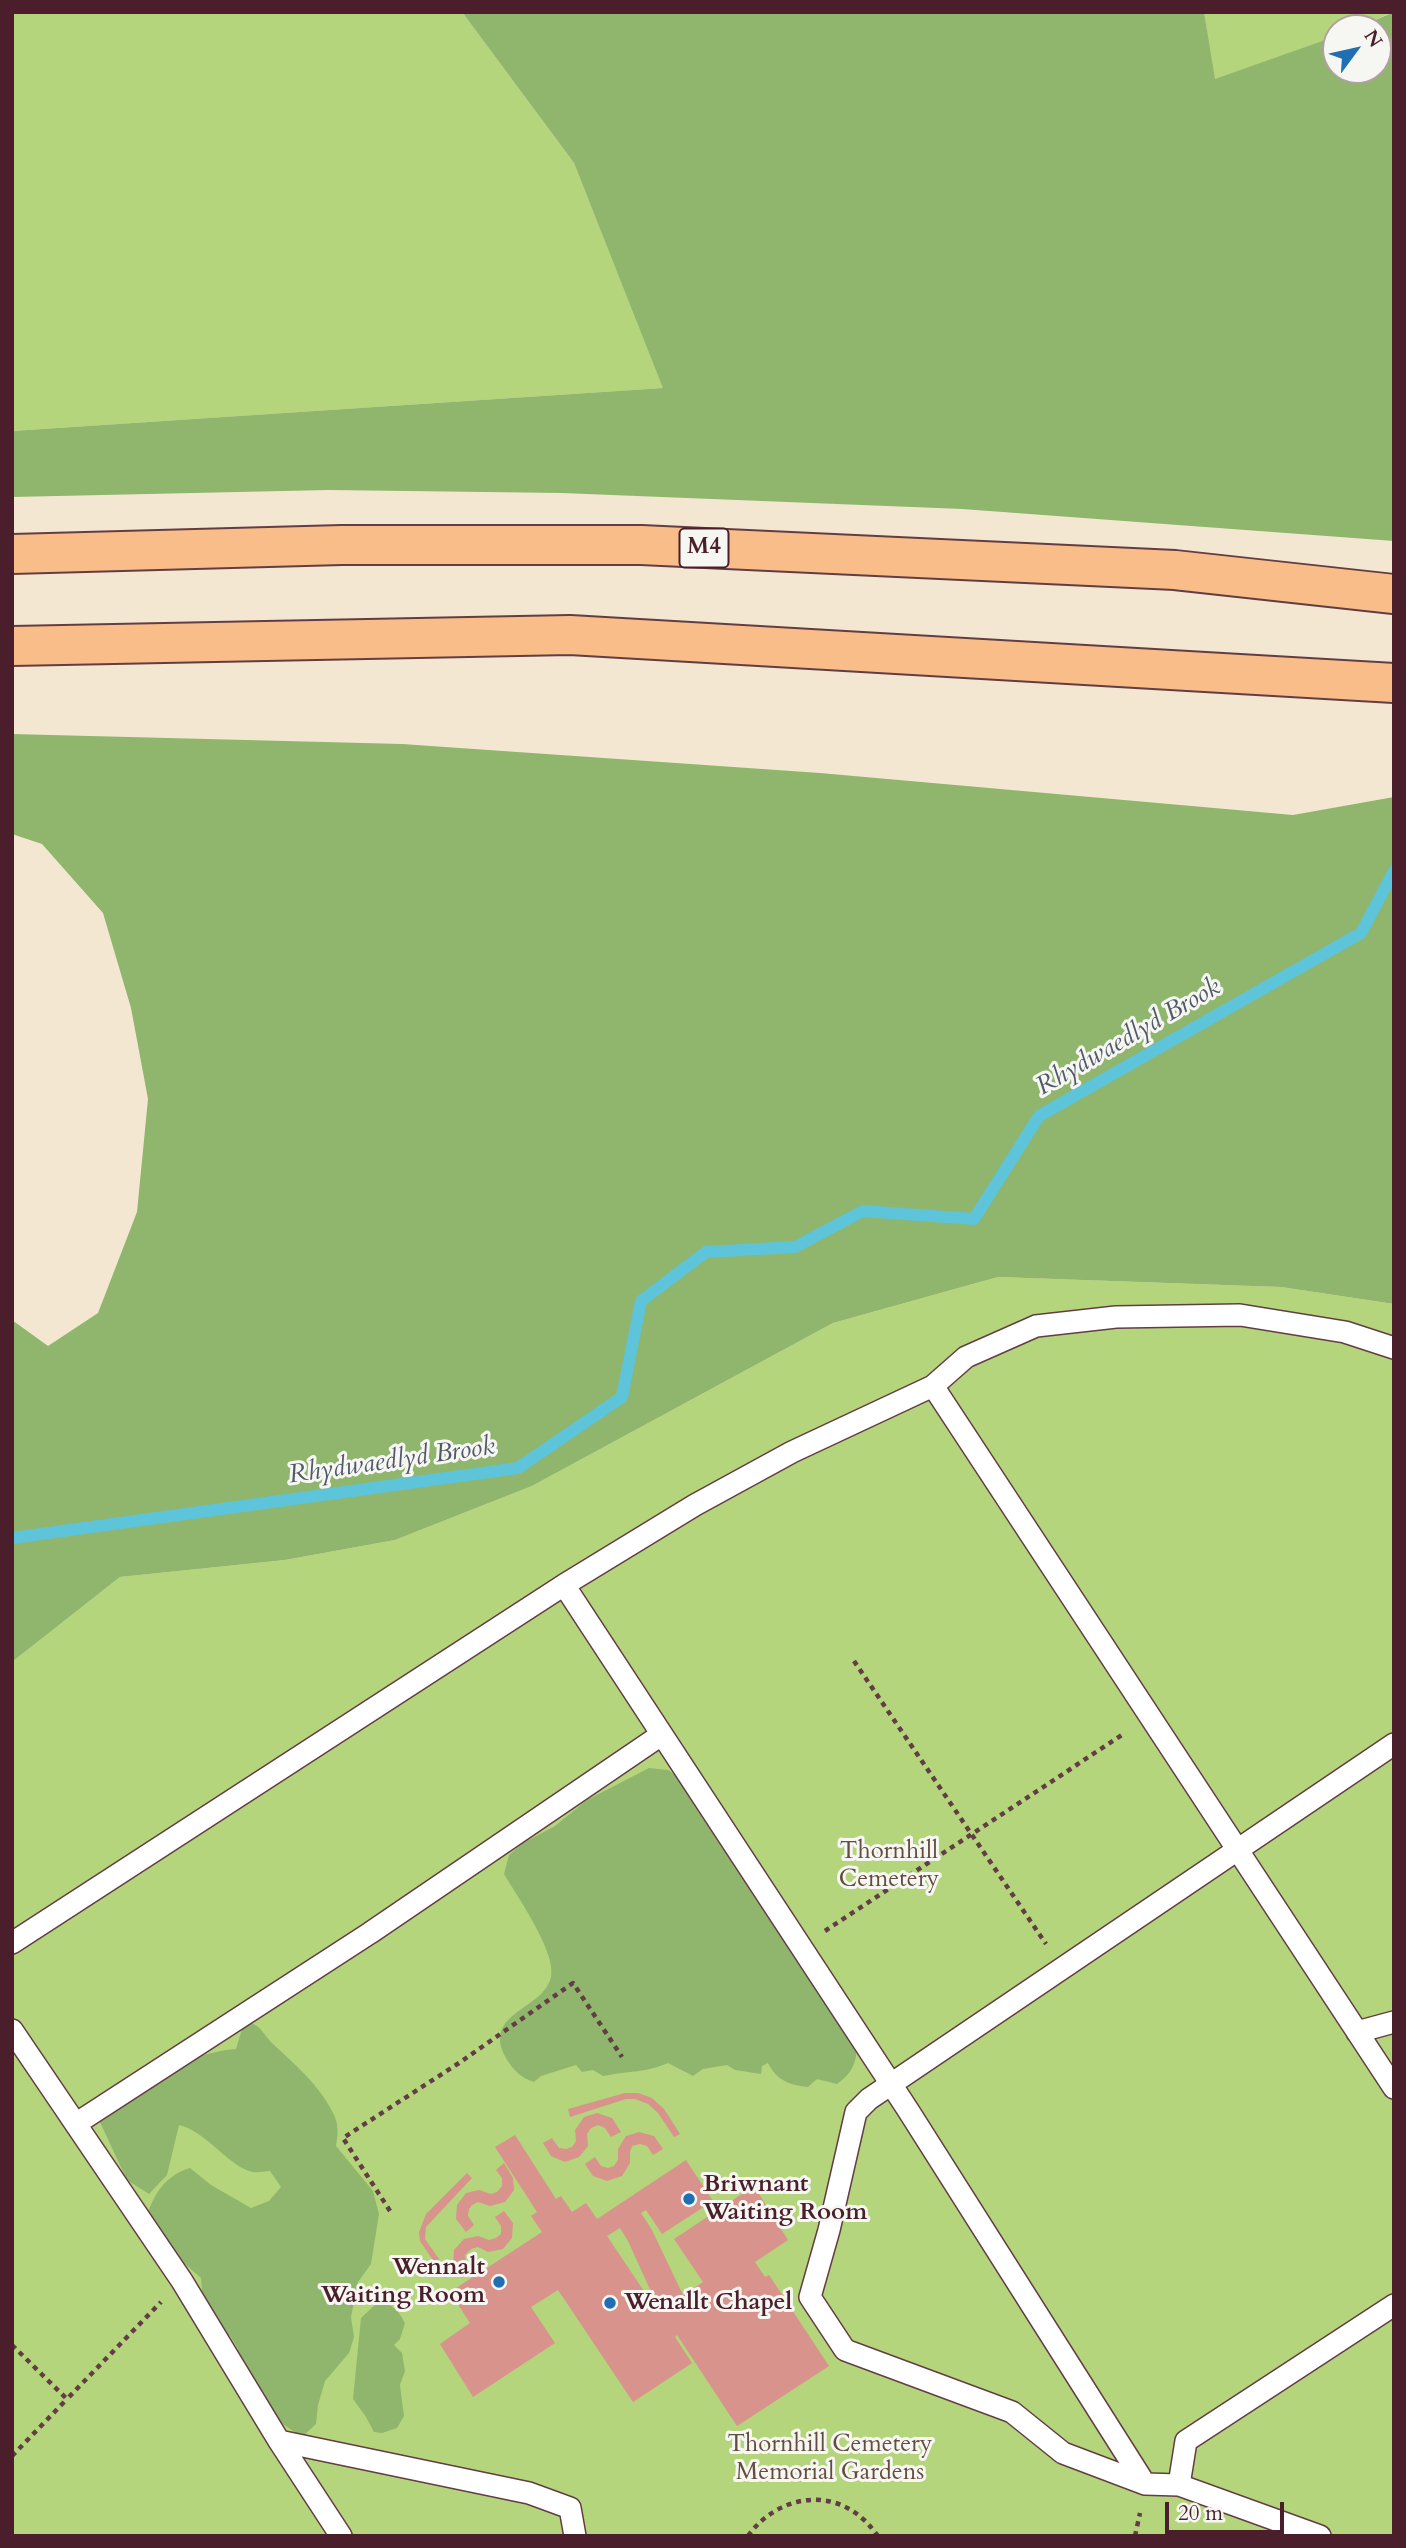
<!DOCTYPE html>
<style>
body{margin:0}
#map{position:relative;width:1406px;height:2548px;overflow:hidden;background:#f3e7d2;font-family:Cardo,serif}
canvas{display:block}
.frame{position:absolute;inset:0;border:14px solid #4a1f2b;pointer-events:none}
.north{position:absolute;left:1322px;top:14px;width:70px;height:70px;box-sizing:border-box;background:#f6f6f2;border:2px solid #b1a0a2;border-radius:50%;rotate:57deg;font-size:19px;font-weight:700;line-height:28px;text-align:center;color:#4a1f2b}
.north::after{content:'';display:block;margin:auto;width:24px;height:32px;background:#1f6fb2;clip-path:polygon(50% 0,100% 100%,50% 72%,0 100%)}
.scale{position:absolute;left:1165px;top:2502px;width:119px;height:32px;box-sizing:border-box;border:4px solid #4a1f2b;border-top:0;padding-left:9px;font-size:21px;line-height:24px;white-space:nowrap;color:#4a1f2b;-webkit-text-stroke:5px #f6f6f2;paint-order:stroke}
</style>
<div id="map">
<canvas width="1406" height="2548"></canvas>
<div class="frame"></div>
<div class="north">N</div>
<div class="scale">20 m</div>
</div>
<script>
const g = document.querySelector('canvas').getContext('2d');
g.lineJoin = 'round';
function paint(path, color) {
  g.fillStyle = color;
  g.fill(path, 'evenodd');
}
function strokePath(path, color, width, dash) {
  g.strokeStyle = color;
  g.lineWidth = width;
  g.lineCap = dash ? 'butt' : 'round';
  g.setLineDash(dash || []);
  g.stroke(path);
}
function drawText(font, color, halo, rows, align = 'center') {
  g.font = font + ' Cardo,serif';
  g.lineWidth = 6;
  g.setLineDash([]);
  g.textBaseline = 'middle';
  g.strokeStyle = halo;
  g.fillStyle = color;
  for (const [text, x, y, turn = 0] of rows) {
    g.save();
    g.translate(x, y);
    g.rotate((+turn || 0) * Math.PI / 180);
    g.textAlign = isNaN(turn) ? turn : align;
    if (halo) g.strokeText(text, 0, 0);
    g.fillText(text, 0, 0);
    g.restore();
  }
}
paint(new Path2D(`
 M12 12H462L574 163 664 388 12 431Z
 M1204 12H1393L1357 28H1336V36L1214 80Z
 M998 1277 1281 1287 1394 1304V2536H12V1662L120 1577 285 1560 395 1540 532 1486 833 1323Z`), '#b4d57c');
paint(new Path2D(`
 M462 12H1204L1215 79 1336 36V70H1378V28H1357L1394 12V541L962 509 562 493 329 490 12 497V431L663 388 574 163Z
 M12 734 402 744 820 773 1293 815 1394 797V1304L1281 1287 998 1277 833 1323 532 1486 395 1540 285 1560 120 1577 12 1662V1320L48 1346 98 1313 137 1212 148 1099 131 1008 103 913 42 844 12 834Z
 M649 1768 668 1770 686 1782 857 2040C857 2061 854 2072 837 2084L817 2079 808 2087C790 2085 777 2081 768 2063L762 2066 761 2074 735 2070 727 2065 703 2069 693 2076 668 2063C645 2073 627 2071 603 2076L593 2070 582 2072 576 2065 541 2076 534 2082C521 2078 513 2070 506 2058 481 2012 543 2011 551 1977 557 1953 517 1896 504 1874L509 1855 523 1843 555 1826 587 1800Z
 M251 2023C262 2027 263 2034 271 2042 293 2063 319 2084 333 2113 339 2124 338 2134 336 2146L373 2191 379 2214 371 2264 358 2282 351 2317 354 2337 349 2353 325 2381 318 2405 316 2424 302 2437 265 2412 232 2375 238 2349 230 2336 206 2332 197 2321 202 2291 201 2278 185 2264 164 2262 143 2228C151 2201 160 2177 190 2168L211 2185 251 2208 269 2201 281 2187 270 2171C265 2171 258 2173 253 2172 230 2168 206 2131 179 2125L167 2175 149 2194 127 2180 98 2118C142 2088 181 2053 236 2049L243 2026Z
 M378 2302C393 2304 398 2310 405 2323L400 2339 394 2345 402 2353 405 2371 400 2385 404 2416 397 2428 382 2433 374 2432 366 2417 353 2399 361 2318Z`), '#8fb66c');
strokePath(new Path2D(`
 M12 1538 518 1468 622 1397 641 1301 706 1252 795 1247 863 1211 974 1219 1039 1116 1361 933 1394 871`), '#5dc4da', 12);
paint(new Path2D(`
 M625 2093H638L652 2098 664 2109 680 2134 674 2137 658 2113 648 2104 635 2099H626L570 2117 568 2109Z
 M597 2113 612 2118 621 2132 611 2137 605 2128 598 2125 591 2128 587 2134 588 2146 579 2157 565 2162 551 2156 543 2143 552 2138 559 2148 566 2149 572 2147 576 2141 575 2130 584 2117Z
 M639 2132 654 2136 663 2149 653 2155 647 2146 640 2144 632 2146 630 2152V2163L622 2176 607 2181 593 2176 585 2164 595 2157 601 2166 608 2168 614 2166 618 2160V2149L626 2136Z
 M515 2135 556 2199 561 2196 572 2212 586 2203 597 2219 686 2160 713 2201 662 2234 646 2210 641 2213 652 2230 683 2295 703 2282 674 2239 754 2186 788 2240 755 2262 765 2277 769 2275 829 2366 737 2426 677 2335 675 2337 692 2363 633 2402 558 2290 531 2307 555 2343 473 2397 440 2344 470 2323 450 2292 542 2232 531 2216 537 2212 495 2147ZM620 2228 628 2241 653 2296 662 2309 658 2312 607 2236Z
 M504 2163 513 2178 514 2190 505 2202 490 2206 478 2202 472 2205 469 2209 468 2216 474 2225 466 2232 456 2219 457 2205 466 2193 479 2190 491 2194 497 2192 502 2186V2178L496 2170Z
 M467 2173 472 2178 426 2227 425 2239 450 2275 445 2278 420 2241 419 2232 426 2214Z
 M504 2211 513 2223 512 2238 503 2249 488 2252 478 2247 471 2249 465 2255 466 2263 471 2271 462 2278 453 2265 454 2250 464 2239 478 2236 489 2240 496 2238 501 2234V2226L495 2217Z`), '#d7938c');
const service = new Path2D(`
 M933 1386 1394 2088
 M564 1585 908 2110 1145 2484
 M12 1943 564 1585 695 1505 792 1452 933 1386 966 1357 1036 1326 1116 1317 1240 1315 1345 1332 1394 1348
 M12 2030 182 2281 279 2441 341 2536
 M1357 2032 1394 2022
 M77 2123 370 1933 661 1735
 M279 2441 529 2493 570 2508 575 2536
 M1179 2485 1186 2441 1394 2305
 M1320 2536 1179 2485 1145 2484 1063 2453 1012 2412 845 2350 810 2297 829 2230 856 2112 869 2099 1394 1744`);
const motorway = new Path2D(`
 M12 554 342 545H641L1175 570 1394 594
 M12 646 570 635 1394 683`);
strokePath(service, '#633d44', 24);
strokePath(motorway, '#633d44', 42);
strokePath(new Path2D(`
 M854 1661 1046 1944
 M825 1931 1125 1733
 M390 2211 343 2138 459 2063 573 1983 622 2057
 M12 2345 67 2399 161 2302
 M12 2456 67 2399
 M748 2536C775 2498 827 2486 863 2519 869 2524 873 2530 878 2536
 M1135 2536 1140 2513`), '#633d44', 4.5, [5, 5]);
strokePath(service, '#fff', 21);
strokePath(motorway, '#f8bd89', 38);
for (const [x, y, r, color] of [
 [689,2199,7,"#1f6fb2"],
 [499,2282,7,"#1f6fb2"],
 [610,2303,7,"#1f6fb2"]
]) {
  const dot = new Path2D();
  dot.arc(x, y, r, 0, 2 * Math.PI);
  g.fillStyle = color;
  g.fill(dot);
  strokePath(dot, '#f6f6f2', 2.5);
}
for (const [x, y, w] of [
 [704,548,49]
]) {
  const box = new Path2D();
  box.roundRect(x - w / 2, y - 19.5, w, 39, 5);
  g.fillStyle = '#f6f6f2';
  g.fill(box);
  strokePath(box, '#4a1f2b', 2);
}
drawText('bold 23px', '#4a1f2b', null, [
 ["M4",704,548]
]);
drawText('24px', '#644c3f', '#f6f6f2', [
 ["Thornhill",889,1852],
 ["Cemetery",889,1880],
 ["Thornhill Cemetery",830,2445],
 ["Memorial Gardens",830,2473]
]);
drawText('bold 24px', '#4a1f2b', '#f6f6f2', [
 ["Briwnant",703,2185],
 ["Waiting Room",703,2213],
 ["Wennalt",485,2268,"right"],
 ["Waiting Room",485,2296,"right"],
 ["Wenallt Chapel",624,2303]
], 'left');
drawText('italic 26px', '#515968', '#f6f6f2', [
 ["Rhydwaedlyd Brook",1129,1038,-30],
 ["Rhydwaedlyd Brook",392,1462,-8]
]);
</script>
